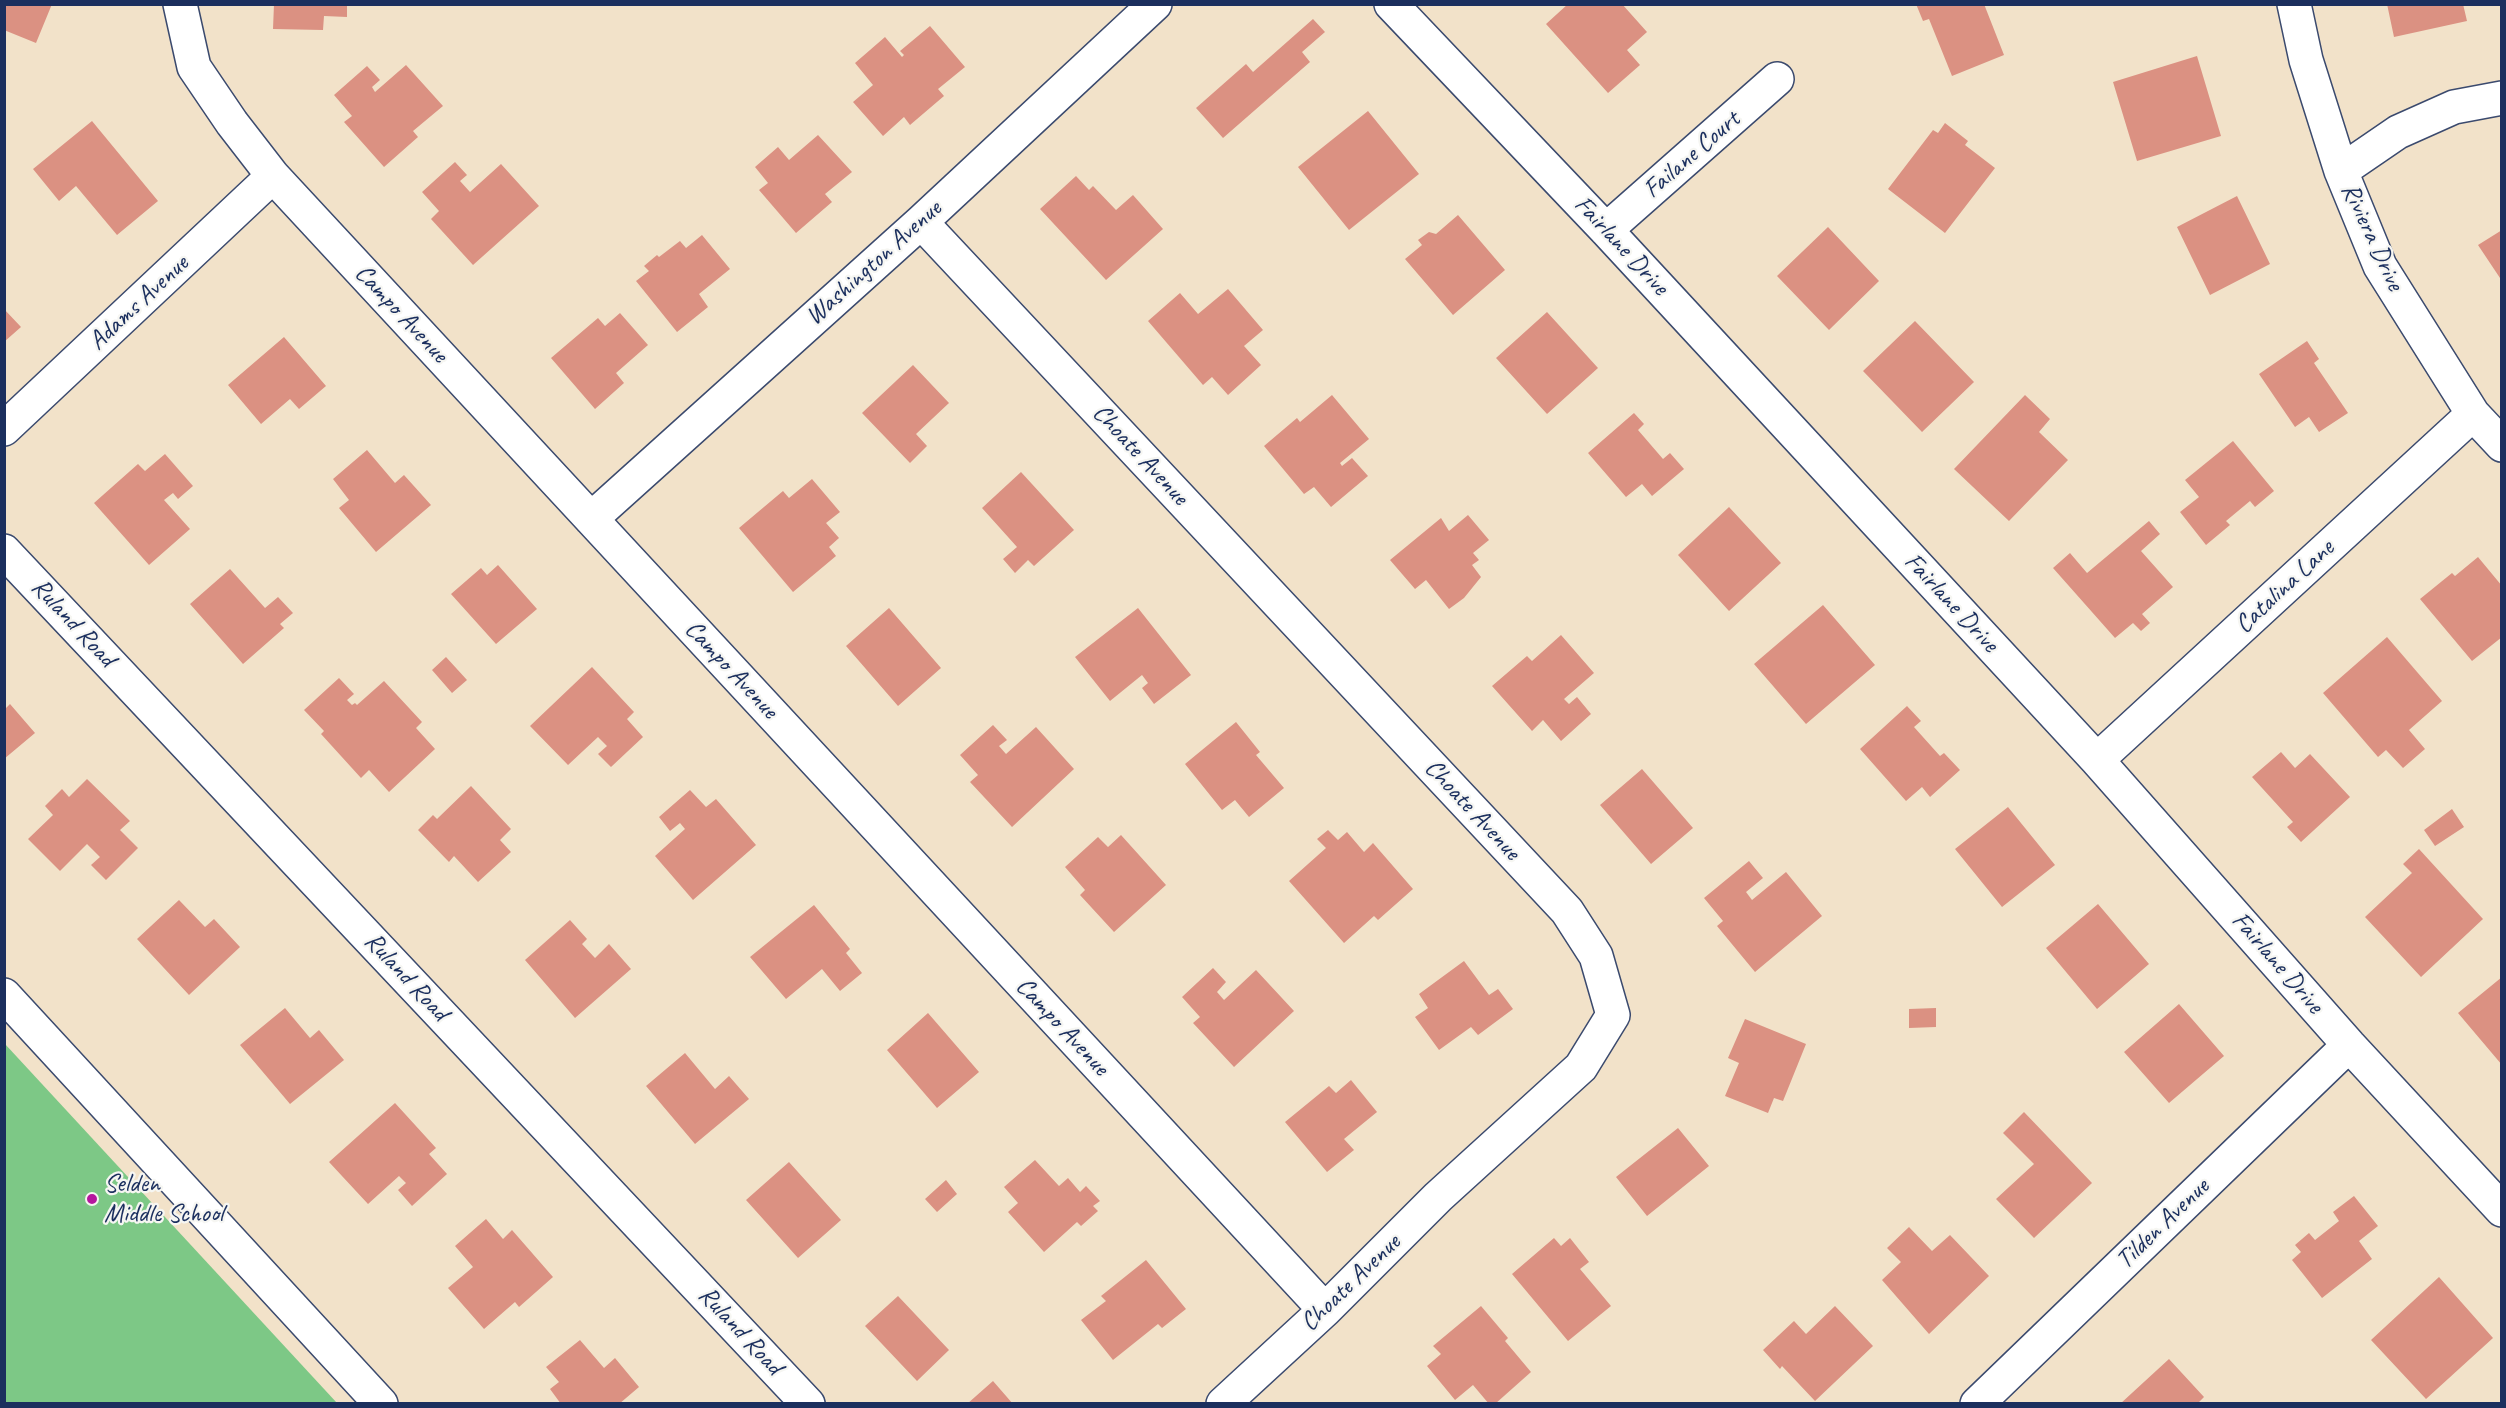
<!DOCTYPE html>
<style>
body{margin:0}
#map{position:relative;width:2506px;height:1408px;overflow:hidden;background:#f2e2c9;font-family:Caveat,sans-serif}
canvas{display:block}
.frame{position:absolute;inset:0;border:6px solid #1b2f5e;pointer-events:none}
</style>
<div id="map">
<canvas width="2506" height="1408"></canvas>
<div class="frame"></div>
</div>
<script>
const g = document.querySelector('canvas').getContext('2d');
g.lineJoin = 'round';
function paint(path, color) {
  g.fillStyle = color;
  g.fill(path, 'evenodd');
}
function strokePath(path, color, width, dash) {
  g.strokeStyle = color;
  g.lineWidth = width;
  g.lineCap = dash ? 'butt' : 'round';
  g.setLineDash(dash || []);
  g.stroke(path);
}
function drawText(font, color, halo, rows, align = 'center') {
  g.font = font + ' Caveat,sans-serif';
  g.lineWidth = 4.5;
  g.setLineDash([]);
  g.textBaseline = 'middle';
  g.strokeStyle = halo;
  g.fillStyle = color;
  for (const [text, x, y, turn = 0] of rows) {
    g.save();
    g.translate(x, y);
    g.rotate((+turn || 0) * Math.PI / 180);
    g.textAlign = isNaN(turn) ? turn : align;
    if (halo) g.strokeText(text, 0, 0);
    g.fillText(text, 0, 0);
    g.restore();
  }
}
paint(new Path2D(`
 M5 1044 337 1403H5Z`), '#7dc886');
paint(new Path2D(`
 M4 4H52L36 43 4 30Z
 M274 4H347V17L324 16 323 30 273 29Z
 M1568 4H1622L1647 32 1627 50 1640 65 1608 93 1546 24Z
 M1916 4H1984L2004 55 1952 76 1929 19 1923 21Z
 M2387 4H2463L2467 21 2394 37Z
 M1313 19 1325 32 1302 52 1310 62 1223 138 1196 108 1246 64 1253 72Z
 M930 26 965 67 938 89 944 96 910 125 904 117 883 136 853 102 873 85 855 63 885 37 902 57 904 55 900 51Z
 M2197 56 2221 136 2137 161 2113 82Z
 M406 65 443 106 413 131 418 137 384 167 344 122 352 116 334 95 367 66 380 80 372 87 375 92Z
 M1368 111 1419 174 1349 230 1298 167Z
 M92 121 158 201 117 235 76 186 59 201 33 169Z
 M1945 123 1968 141 1965 145 1995 168 1945 233 1888 189 1933 130 1938 133Z
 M818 135 852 172 825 194 832 202 796 233 759 190 768 183 755 167 778 147 789 160Z
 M455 162 467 175 460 181 470 192 501 164 539 206 473 265 431 219 439 211 422 192Z
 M1076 176 1089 190 1093 186 1116 210 1133 195 1163 229 1106 280 1040 209Z
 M2237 196 2270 264 2210 295 2177 227Z
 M1458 215 1505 270 1453 315 1405 259 1422 245 1418 240 1429 232 1436 234Z
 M1828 227 1879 281 1829 330 1777 276Z
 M2502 230V281L2478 245Z
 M702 235 730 269 699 294 708 307 677 332 636 281 649 271 644 266 657 255 659 257 680 241 686 248Z
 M1228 289 1263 330 1244 346 1261 365 1228 395 1212 377 1203 385 1148 321 1180 293 1198 314Z
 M4 309 21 327 4 342Z
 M1547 312 1598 368 1547 414 1496 358Z
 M620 313 648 345 616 373 624 383 595 409 551 358 598 318 605 326Z
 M1915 321 1974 382 1922 432 1863 371Z
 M284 337 326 386 299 409 290 399 261 424 228 385Z
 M2307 341 2319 359 2314 363 2348 413 2319 432 2309 417 2295 427 2259 374Z
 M913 365 949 403 916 434 927 446 910 463 862 413Z
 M1332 395 1369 439 1340 463 1342 466 1352 458 1368 476 1331 507 1314 487 1304 494 1264 446 1297 418 1300 422Z
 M2025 395 2050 419 2039 432 2068 460 2009 521 1954 469Z
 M1634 413 1644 424 1638 430 1663 459 1670 453 1684 469 1652 496 1642 484 1626 497 1588 453Z
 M2233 441 2274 491 2255 507 2250 501 2226 521 2230 525 2206 545 2180 512 2199 497 2185 480Z
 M367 450 395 483 404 475 431 505 376 552 339 508 349 500 333 479Z
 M165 454 193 486 178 499 173 493 164 500 190 529 149 565 94 503 138 464 145 471Z
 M1021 472 1074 530 1034 566 1028 560 1015 573 1003 559 1017 547 982 508Z
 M812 479 840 512 826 523 839 538 829 547 836 556 793 592 739 528 783 491 789 498Z
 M1729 507 1781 563 1729 611 1678 555Z
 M1468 515 1489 540 1473 553 1479 560 1472 565 1481 577 1464 598 1449 609 1426 580 1415 589 1390 560 1441 518 1449 531Z
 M2149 521 2160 534 2141 551 2173 587 2142 614 2150 623 2141 631 2133 623 2115 638 2053 568 2070 553 2087 573Z
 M2478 557 2502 586V637L2472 661 2420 599 2452 573 2455 576Z
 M498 565 537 609 496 644 451 594 481 568 487 575Z
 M230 569 265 608 278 597 293 613 280 624 284 628 243 664 190 604Z
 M1823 605 1875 665 1806 724 1754 664Z
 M889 608 941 668 898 706 846 646Z
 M1138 608 1191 675 1154 704 1142 688 1148 683 1142 675 1110 701 1075 657Z
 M1561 635 1594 673 1564 699 1569 704 1577 697 1591 714 1561 741 1543 720 1532 731 1492 686 1527 656 1532 661Z
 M2387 637 2442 701 2409 730 2425 749 2403 768 2386 750 2378 757 2323 693Z
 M446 657 467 680 452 693 432 670Z
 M592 667 634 712 627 719 643 737 611 767 598 754 607 746 598 737 568 765 530 726Z
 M339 678 354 694 347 700 352 705 355 703 357 705 384 681 422 722 416 728 435 749 389 792 369 770 361 778 321 734 324 731 304 710Z
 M10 704 35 733 4 759V710Z
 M1907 706 1921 721 1914 727 1940 756 1944 753 1960 770 1930 797 1922 787 1906 801 1860 749Z
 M1236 722 1260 752 1256 755 1284 788 1249 817 1235 800 1222 810 1185 764Z
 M993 725 1007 740 999 746 1006 754 1036 727 1074 769 1012 827 970 782 978 775 960 755Z
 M2281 752 2295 768 2310 754 2350 797 2301 842 2287 827 2293 822 2252 777Z
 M1642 769 1693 828 1651 864 1600 805Z
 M87 779 130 821 120 830 138 848 106 880 91 865 100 857 87 844 60 871 28 839 53 815 45 806 62 789 69 797Z
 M471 786 511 829 500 840 511 852 478 882 454 856 449 862 418 830 433 815 437 819Z
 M690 790 706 807 716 799 756 845 693 900 655 856 685 829 680 823 670 831 659 817Z
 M2008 807 2055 865 2002 907 1955 849Z
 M2452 809 2464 827 2435 846 2424 830Z
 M1328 830 1338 840 1347 832 1364 852 1373 843 1413 889 1378 920 1374 916 1344 943 1289 881 1326 848 1317 839Z
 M1121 835 1166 885 1114 932 1080 895 1085 890 1065 867 1098 837 1108 847Z
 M2419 849 2483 919 2421 977 2365 917 2412 873 2403 864Z
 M1749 861 1763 878 1746 892 1752 900 1786 872 1822 916 1755 972 1717 926 1723 921 1704 898Z
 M179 900 205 927 214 919 240 947 189 995 137 939Z
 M2098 904 2149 964 2097 1009 2046 948Z
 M814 905 850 949 846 953 862 973 840 991 822 969 786 999 750 957Z
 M570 920 587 939 582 944 595 958 609 944 631 969 575 1018 525 960Z
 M1464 961 1489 995 1498 989 1513 1009 1478 1035 1471 1027 1439 1050 1415 1017 1428 1008 1419 994Z
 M1213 968 1226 982 1217 992 1224 1000 1256 970 1294 1011 1234 1067 1193 1023 1200 1017 1182 997Z
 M2502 977V1065L2458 1013Z
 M2179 1004 2224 1056 2169 1103 2124 1052Z
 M285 1008 310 1038 319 1030 344 1060 290 1104 240 1045Z
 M1936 1008V1027L1909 1028V1009Z
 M928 1013 979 1072 937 1108 887 1050Z
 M1745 1019 1806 1044 1783 1101 1774 1098 1768 1113 1725 1096 1739 1063 1728 1058Z
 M685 1053 715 1089 729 1076 749 1099 695 1144 646 1086Z
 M1351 1080 1377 1112 1344 1139 1354 1150 1327 1172 1285 1122 1329 1086 1336 1093Z
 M395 1103 436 1148 429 1154 447 1174 412 1206 398 1190 406 1183 399 1176 368 1204 329 1162Z
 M2024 1112 2092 1183 2034 1238 1996 1199 2034 1164 2003 1133Z
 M1678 1128 1709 1166 1647 1216 1616 1177Z
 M1035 1160 1059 1186 1068 1178 1080 1192 1086 1186 1100 1201 1093 1206 1098 1211 1081 1226 1077 1222 1044 1252 1008 1212 1018 1203 1004 1187Z
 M789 1162 841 1220 798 1258 746 1200Z
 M946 1180 957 1194 937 1212 925 1199Z
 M2354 1196 2378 1226 2359 1241 2372 1259 2322 1298 2292 1260 2301 1252 2295 1245 2309 1233 2315 1240 2339 1221 2333 1212Z
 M486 1219 503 1239 512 1230 553 1277 519 1307 515 1302 484 1329 448 1288 473 1267 455 1246Z
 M1909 1227 1932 1251 1950 1235 1989 1276 1929 1334 1882 1280 1901 1262 1887 1248Z
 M1554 1238 1561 1246 1570 1238 1589 1262 1580 1269 1611 1306 1568 1341 1512 1274Z
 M1146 1260 1186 1309 1162 1328 1158 1324 1113 1360 1081 1320 1106 1301 1101 1296Z
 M2439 1277 2493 1338 2426 1399 2371 1340Z
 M898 1296 949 1350 917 1381 865 1326Z
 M1481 1306 1508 1338 1505 1341 1531 1372 1495 1404H1489L1473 1385 1455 1400 1427 1366 1441 1354 1433 1346Z
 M1835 1306 1873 1346 1815 1401 1782 1366 1780 1369 1763 1350 1794 1321 1806 1334Z
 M580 1340 604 1368 615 1358 639 1387 619 1404H561L550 1389 559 1382 546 1367Z
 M2169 1359 2204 1397 2197 1404H2120Z
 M993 1381 1013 1404H967Z`), '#db9182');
const minor = new Path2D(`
 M180 4 194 67 232 123 273 176 1325 1310
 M1391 4 1606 230 2097 760 2349 1045 2502 1210
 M2294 4 2306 60 2341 171 2380 266 2473 414 2502 445
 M2341 171 2398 132 2454 107 2502 98
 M921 222 1567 911 1596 956 1613 1015 1581 1067 1438 1197 1325 1310 1223 1404
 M1606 230 1777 79
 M4 429 273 176
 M591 519 921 222 1155 4
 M4 551 808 1404
 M2097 760 2473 414
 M4 995 381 1404
 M1977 1404 2349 1045`);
strokePath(minor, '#3b4a6e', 36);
strokePath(minor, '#fff', 33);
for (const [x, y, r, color] of [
 [92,1199,6,"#b5179e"]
]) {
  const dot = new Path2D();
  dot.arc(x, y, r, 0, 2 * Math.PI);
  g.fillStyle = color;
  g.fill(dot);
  strokePath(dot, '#f6f6f2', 2);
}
drawText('26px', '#1b2f5e', '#f6f6f2', [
 ["Failane Court",1692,155,-41],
 ["Riviera Drive",2372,237,65],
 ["Fairlane Drive",1621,246,47],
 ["Washington Avenue",874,263,-42],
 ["Adams Avenue",139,303,-43],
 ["Campo Avenue",401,314,47],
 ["Choate Avenue",1140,455,47],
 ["Catalina Lane",2285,587,-43],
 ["Fairlane Drive",1951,603,47],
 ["Ruland Road",73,623,47],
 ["Campo Avenue",731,670,47],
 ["Choate Avenue",1472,810,47],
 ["Fairlane Drive",2277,963,49],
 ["Ruland Road",406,977,47],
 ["Campo Avenue",1062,1027,47],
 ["Tilden Avenue",2163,1224,-44],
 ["Choate Avenue",1351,1283,-44],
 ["Ruland Road",740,1331,47]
]);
drawText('26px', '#1b2f5e', '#f6f6f2', [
 ["Selden",104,1184],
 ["Middle School",104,1214]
], 'left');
</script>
